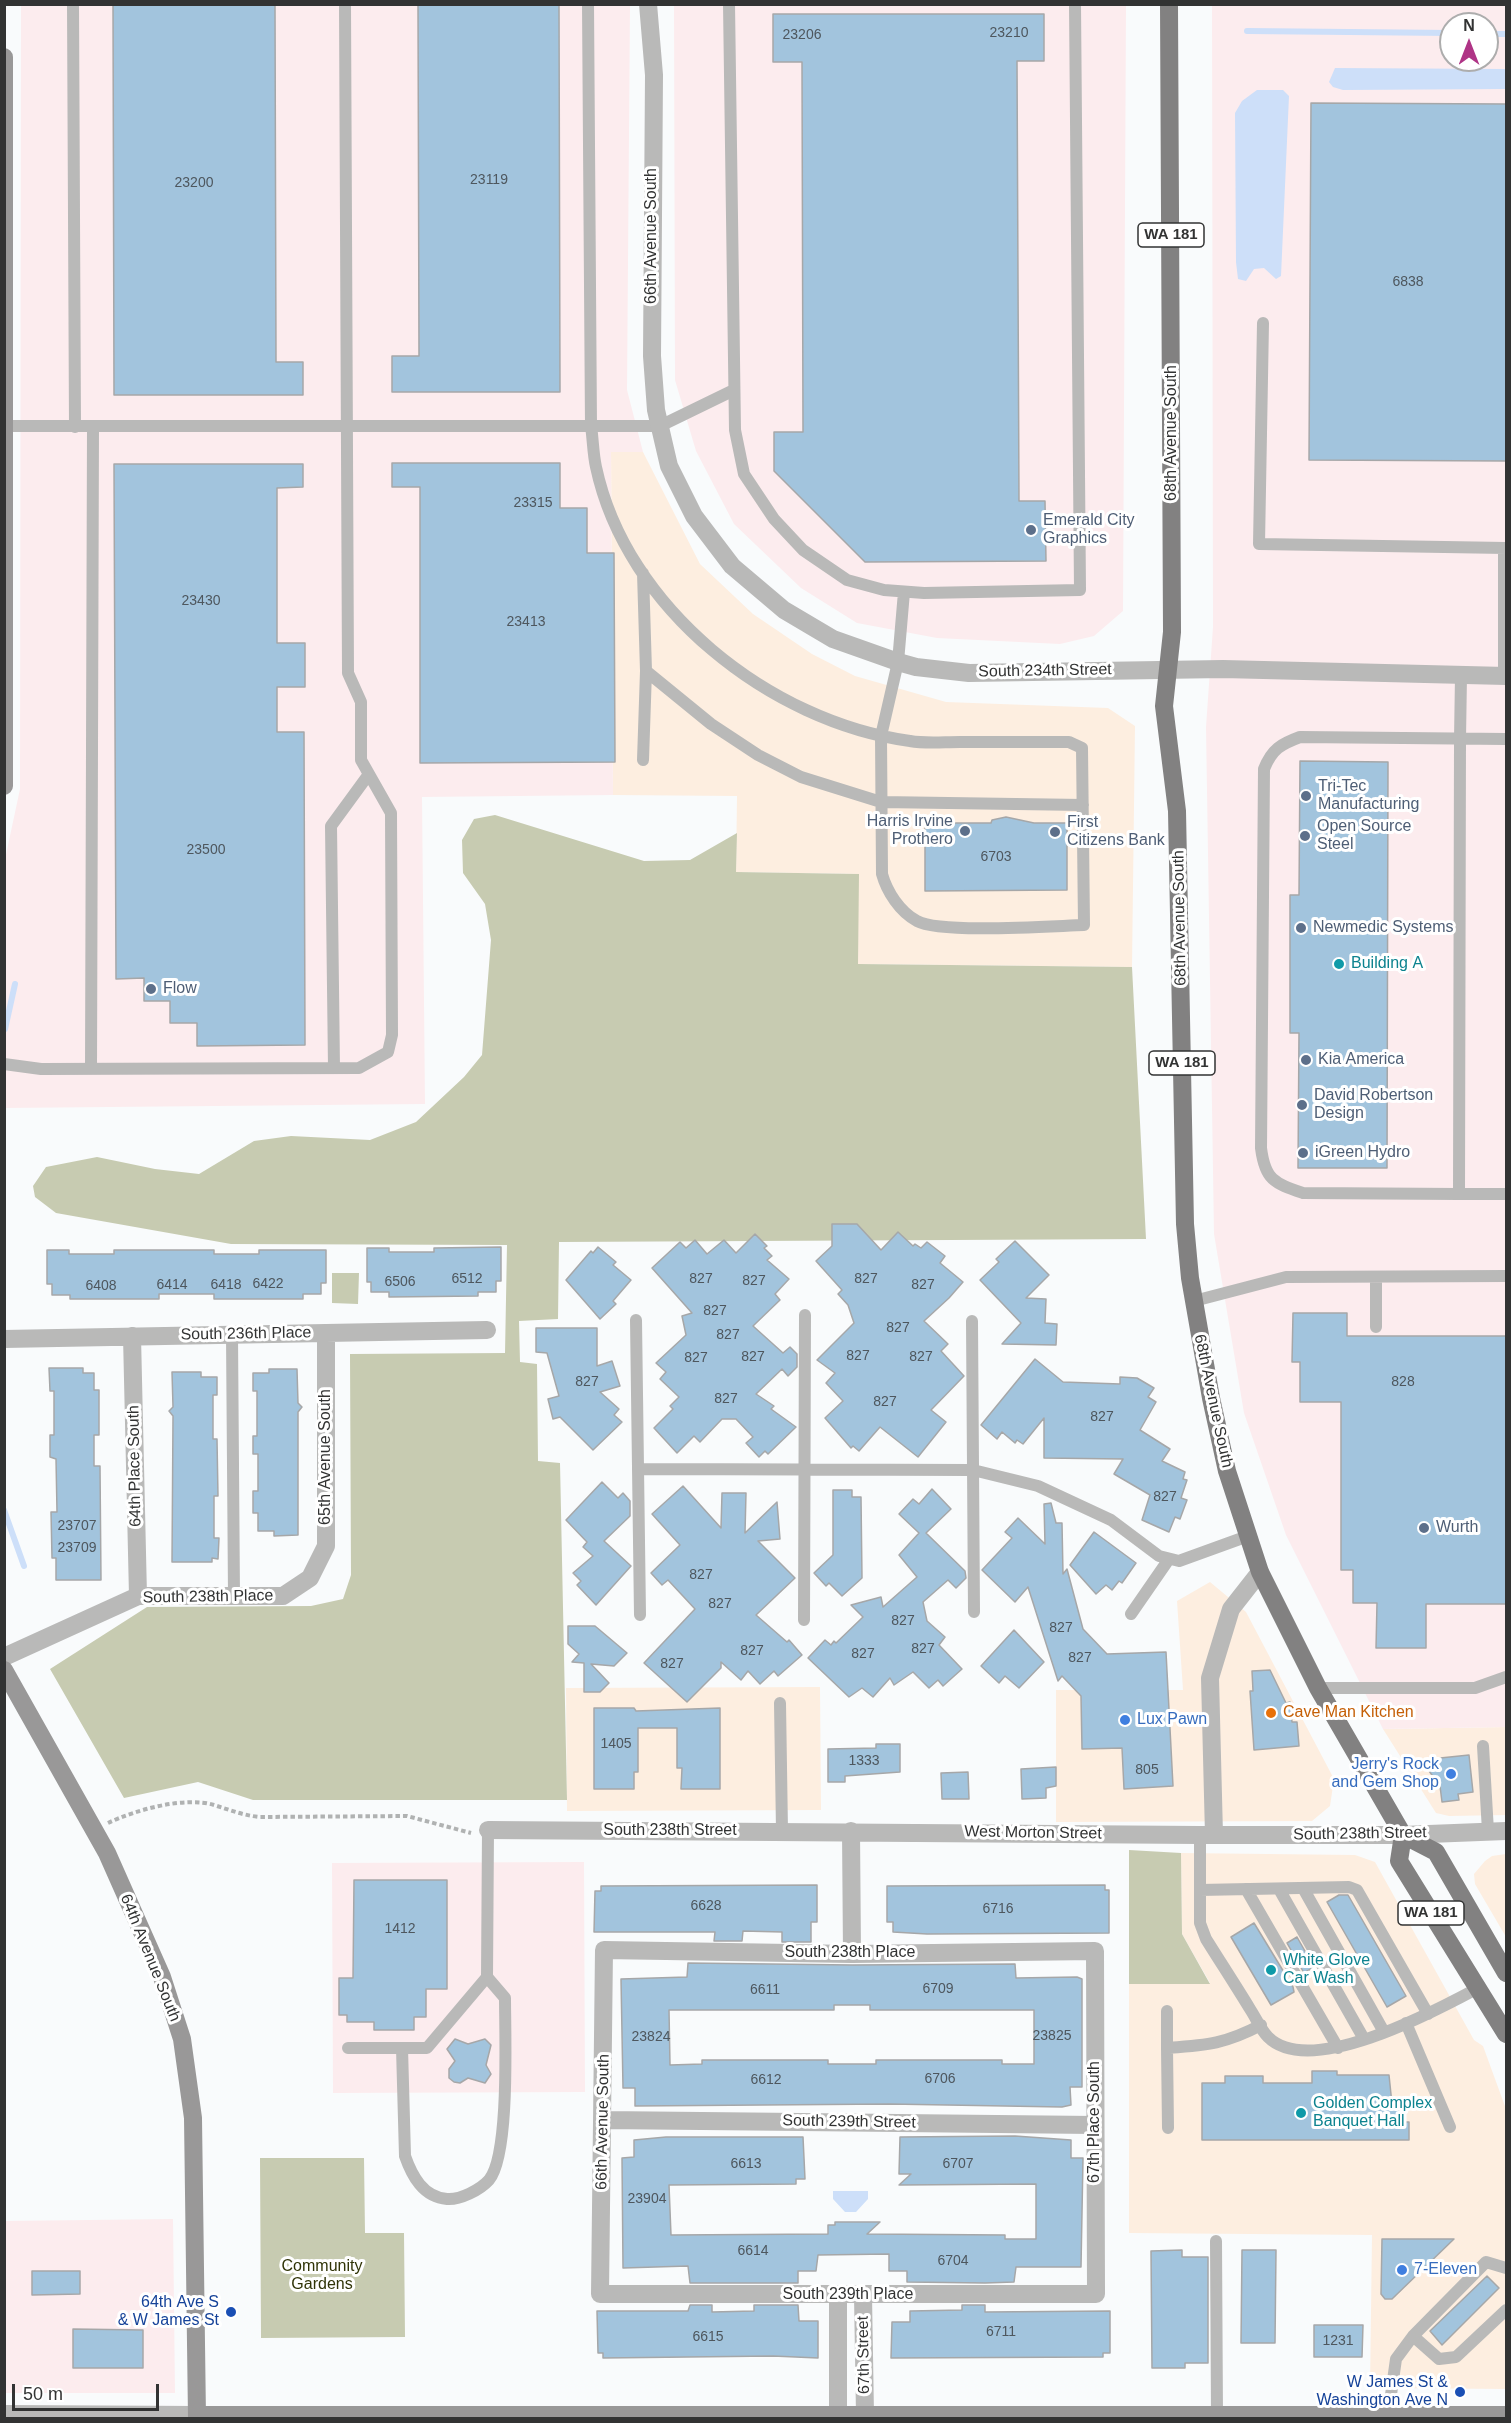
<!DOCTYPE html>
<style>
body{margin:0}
#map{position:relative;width:1511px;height:2423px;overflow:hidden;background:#f9fbfc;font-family:Arial,sans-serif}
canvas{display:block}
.frame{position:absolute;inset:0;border:6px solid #323333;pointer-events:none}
.north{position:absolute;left:1439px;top:12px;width:60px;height:60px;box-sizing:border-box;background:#fff;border:2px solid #adadad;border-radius:50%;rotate:0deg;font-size:16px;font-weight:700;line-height:24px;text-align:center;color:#323333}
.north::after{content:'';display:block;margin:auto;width:21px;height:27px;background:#af3486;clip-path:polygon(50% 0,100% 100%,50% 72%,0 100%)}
.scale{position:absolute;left:12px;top:2384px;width:147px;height:27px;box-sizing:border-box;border:3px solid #323333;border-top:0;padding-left:8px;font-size:18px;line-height:21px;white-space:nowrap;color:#323333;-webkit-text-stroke:4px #fff;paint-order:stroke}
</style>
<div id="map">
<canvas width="1511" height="2423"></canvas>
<div class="frame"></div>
<div class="north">N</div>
<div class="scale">50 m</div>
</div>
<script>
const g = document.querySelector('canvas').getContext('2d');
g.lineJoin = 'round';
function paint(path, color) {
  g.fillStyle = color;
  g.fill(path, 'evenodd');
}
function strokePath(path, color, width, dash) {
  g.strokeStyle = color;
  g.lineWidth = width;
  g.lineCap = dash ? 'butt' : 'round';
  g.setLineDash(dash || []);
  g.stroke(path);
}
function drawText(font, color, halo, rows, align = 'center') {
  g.font = font + ' Arial,sans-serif';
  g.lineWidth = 6;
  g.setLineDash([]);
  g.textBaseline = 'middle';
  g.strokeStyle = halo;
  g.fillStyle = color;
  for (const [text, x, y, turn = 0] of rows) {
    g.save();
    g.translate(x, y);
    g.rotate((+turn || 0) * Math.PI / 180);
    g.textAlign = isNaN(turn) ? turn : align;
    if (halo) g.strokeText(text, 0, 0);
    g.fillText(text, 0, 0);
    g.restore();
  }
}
paint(new Path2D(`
 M611 452H643L700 564 753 614 812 654 855 676 946 702 1108 708 1135 726 1132 967 858 964V874L736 872 737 796 613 795Z
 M1210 1582 1246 1612 1334 1779 1330 1806 1312 1821 1056 1822V1690H1183L1177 1601Z
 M820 1687 821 1810 567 1811 566 1688Z
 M1506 1727V1815L1449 1816 1436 1813 1383 1729Z
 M1181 1853 1355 1855 1375 1862 1474 2040 1483 2046 1506 2109V2389L1370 2388 1372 2235 1129 2233V1984L1210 1983 1182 1934Z
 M1506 1854V1937L1475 1884 1474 1874 1485 1861 1492 1856Z`), '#fdeee0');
paint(new Path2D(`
 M21 5H630L627 390 643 452H611L613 795 422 797 425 1104 5 1108 4 864 20 789Z
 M674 5H1126L1123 611 1094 636 1060 644 937 638 857 623 801 588 734 524 696 451 675 380Z
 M1212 5H1506V1727L1383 1729 1286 1535 1244 1413 1214 1234 1206 727 1213 627ZM1451 24H1487V60H1451Z
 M584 1862 585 2092 333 2093 332 1863Z
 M173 2219 175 2393H5L4 2221Z`), '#fcecee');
paint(new Path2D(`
 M495 815 644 861 690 860 737 833 736 872 859 874 858 964 1132 967 1146 1239 559 1242 558 1319 519 1321 520 1362 537 1364 538 1461 560 1463 567 1800H253L198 1782 124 1798 50 1669 147 1607 311 1606 343 1599 351 1575 350 1354 505 1353 507 1245 231 1244 56 1213 35 1197 33 1186 46 1167 97 1157 155 1169 199 1174 254 1141 291 1136 370 1140 416 1122 464 1077 482 1055 491 940 485 904 463 873 462 840 474 819Z
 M332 1273H359L358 1304 332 1303Z
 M1129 1850 1181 1853 1182 1934 1210 1984H1129Z
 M260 2158H364L365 2233H404L405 2337 261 2338Z`), '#c7cbb1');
paint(new Path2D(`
 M1335 68 1506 69V89L1343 90 1333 87 1329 82Z
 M1257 90H1283L1289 96 1281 276 1276 279 1264 268 1254 269 1246 281 1238 279 1236 262 1235 113 1242 101Z
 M833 2191H868V2199L856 2212H845L833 2199Z`), '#cddff9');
strokePath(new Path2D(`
 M1247 31 1451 33
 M1487 34H1506
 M5 1029 15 984
 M4 1510 24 1566`), '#cddff9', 6);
const building = new Path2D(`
 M113 4H275L276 362H303V395H114Z
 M418 4H559L560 392H392V356H419Z
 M773 14H1044V61H1017L1019 501H1045L1046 561 865 562 774 471V432H803L802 62H773Z
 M1311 103 1506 104V461L1309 460Z
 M392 463H560V508H587V553H614L615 762 420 763V487H392Z
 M114 464H303V487L277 488V643H305V687H277V732H304L305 1045 197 1046V1023H170V1001H144V978L116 979Z
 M1300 761 1388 762 1387 1168H1298L1299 1033H1290V895H1299Z
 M1006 817 1034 823H1067V890L925 891V823H991L992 820Z
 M832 1224H857L881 1250 898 1232 913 1246 915 1244 921 1248 927 1242 945 1256 940 1263 963 1282 949 1298 924 1321 948 1344 941 1351 964 1376 931 1410 946 1422 918 1457 880 1427 859 1451 853 1446 851 1448 825 1418 843 1401 826 1383 835 1373 817 1360 854 1323 848 1305 838 1294 842 1290 816 1261 832 1246Z
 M755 1234 767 1246 764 1248 772 1256 767 1260 789 1279 775 1294 780 1300 753 1326 783 1353 790 1347 797 1354V1367L788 1376 782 1369 756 1394 774 1406 771 1409 796 1427 768 1454 765 1451 759 1457 746 1443 753 1437 736 1419H722L700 1442 694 1436 677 1453 654 1428 673 1409 670 1406 679 1397 660 1379 666 1372 656 1363 686 1335 682 1316 692 1313 652 1268 680 1242 686 1248 695 1240 707 1254 724 1240 736 1253Z
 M1015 1241 1049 1275 1026 1298 1046 1299 1045 1323 1057 1324 1056 1345 1002 1344 1021 1323 980 1280 999 1262 996 1259Z
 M501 1247V1281H496V1292H478V1296L389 1297V1292H371V1282H367V1248H389V1252H434V1248Z
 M598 1247 616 1262 613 1265 631 1280 613 1301 616 1304 600 1319 566 1280 591 1251 593 1253Z
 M47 1250H69V1254H114V1250H214V1254H259V1250H326V1283H321V1294H303V1299H214V1294H159V1299H70V1295H52V1284H47Z
 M1293 1313H1347V1336H1506V1604H1426V1648H1376L1377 1603H1353V1570H1341V1402H1300V1362H1292Z
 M536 1328H597V1366L612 1361 620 1386 600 1392 619 1409 614 1415 622 1422 593 1450 560 1417 553 1419 548 1399 559 1396 547 1353 536 1352Z
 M1035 1359 1063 1382 1120 1384V1377L1137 1378 1154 1388 1148 1397 1156 1402 1140 1430 1170 1449 1162 1461 1185 1472 1183 1479 1187 1480 1181 1498 1187 1500 1180 1519 1175 1517 1169 1532 1142 1520 1150 1495 1114 1474 1123 1459 1044 1458V1418L1023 1444 1017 1440 1015 1443 1002 1432 997 1439 981 1425Z
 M49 1368H83V1373H94V1390H99V1435H94V1466H100L101 1580H56V1558H52L51 1512H57L56 1459 50 1457V1435H54V1391H50Z
 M269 1369H297L298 1403 302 1407 298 1412V1535L274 1536V1531H258V1513H253V1491H258V1454H253V1436H257V1391H253V1373H269Z
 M172 1372H201V1377H217V1395H213V1439H217L218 1496H214V1538H219L218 1559 212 1558V1562H172L173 1416 169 1411 173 1407Z
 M602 1482 618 1498 623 1493 630 1501V1516L604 1541 631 1566 596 1605 577 1585 581 1581 573 1573 593 1556 583 1547 587 1542 566 1520Z
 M683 1486 721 1528 722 1493H746L745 1533 777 1502 780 1539 758 1541 795 1578 756 1615 787 1642 789 1640 802 1655 778 1676 774 1671 760 1684 748 1671 741 1680 721 1662V1668L687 1702 644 1663 695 1609 668 1580 662 1585 651 1573 680 1545 652 1514Z
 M932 1489 951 1509 926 1533 965 1571 966 1578 956 1588 948 1580 923 1602 927 1621 945 1637 939 1645 962 1669 943 1686 938 1680 929 1688 913 1672 894 1685 890 1678 873 1697 862 1688 849 1697 808 1658 825 1640 831 1645 834 1641 836 1643 863 1617 851 1605 881 1597 883 1607 917 1577 899 1555 919 1533 899 1514 913 1499 919 1504Z
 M833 1490H852V1497H861L862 1578 842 1596 829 1583 826 1586 814 1573 833 1555Z
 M1051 1503 1056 1523H1062L1063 1574 1067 1569 1083 1629 1107 1654 1166 1652 1173 1786 1124 1789 1122 1748 1082 1749 1081 1696 1062 1676 1058 1681 1028 1587 1015 1602 982 1570 1012 1538 1005 1532 1018 1518 1045 1544 1044 1504Z
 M1094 1532 1136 1563 1122 1583 1119 1581 1112 1590 1106 1585 1096 1594 1070 1565Z
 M568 1626H595L627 1653 614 1666 591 1664 609 1683 600 1692H584V1663L572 1662 579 1654 568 1644Z
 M1014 1630 1044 1662 1019 1688 1005 1676 999 1683 981 1666Z
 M1270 1670 1286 1703 1290 1702 1292 1722H1297L1299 1746 1254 1750 1250 1691H1253L1252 1671Z
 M594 1708H634L636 1711 720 1708V1789H681L682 1768H677V1728H638V1772H634V1789H594Z
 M876 1744H900V1772L845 1776V1782H828V1749L876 1748Z
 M1469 1755 1473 1792 1458 1794 1459 1800 1442 1802 1440 1786 1421 1760Z
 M1056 1767V1786L1046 1788V1798L1022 1799 1021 1769Z
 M968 1772 969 1799H942L941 1773Z
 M354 1880H447V1989H426V2017H414V2030H374V2022H347V2015H339V1978H353Z
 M817 1885V1922H811V1942H782V1932L743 1931 742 1941H714L715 1932H594L595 1891H601V1886Z
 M1105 1885V1890H1109V1933L927 1934 893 1932V1922H887V1886Z
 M1339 1895H1348L1406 1996 1387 2007 1327 1902Z
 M1254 1923 1293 1987 1294 1992 1271 2005 1231 1937Z
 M1297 1937 1314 1967 1304 1973 1287 1943Z
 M688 1963 852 1965 1015 1964 1016 1978 1077 1977 1082 1979V2087H1070L1071 2105 1062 2107 890 2104 635 2106V2088H623L621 1979 687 1977ZM834 2005H870V2010H1034V2064H1002V2060H876V2064H828V2060H702V2064L670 2065 669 2010H834Z
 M455 2039 468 2044 485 2039 491 2045 486 2065 491 2074 485 2083 468 2078 460 2083 454 2082 449 2078V2069L455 2061 447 2049Z
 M1312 2071H1337V2075H1389L1392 2104H1399V2122H1409V2140H1202V2083H1225V2076H1263V2083H1312Z
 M1015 2136 1071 2140V2158H1083L1081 2267H1016L1014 2282 985 2283 907 2282V2271H889V2254L818 2255 816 2271H798V2283H690L688 2266 623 2268 622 2158 634 2157V2140L666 2137H803L805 2179H796V2184L669 2185 671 2235 828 2234V2225H835V2222H880L867 2234 1005 2235V2239H1036V2184L899 2185 911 2174H899L900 2137Z
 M1382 2239H1454L1392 2299H1385L1381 2294Z
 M1182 2250V2257H1208V2363H1185V2368H1152L1151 2251Z
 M1242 2250H1276L1275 2343H1241Z
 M32 2271H80V2294L32 2295Z
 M1487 2276 1499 2288 1442 2345 1430 2331Z
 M690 2305H712V2312L754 2311V2305H798L799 2321H818V2358L773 2356 603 2358V2353H598L597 2311H688Z
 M962 2305H985V2312L1110 2311V2353H1103V2357L891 2358 892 2322H910V2311L962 2310Z
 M1314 2325H1363L1362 2357H1314Z
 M73 2329 143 2330V2368H73Z`);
paint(building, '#a2c4dd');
strokePath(building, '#a6a7a8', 1.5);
strokePath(new Path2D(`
 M108 1823C135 1810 185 1796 214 1805 230 1810 242 1815 259 1817L407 1816 471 1833`), '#b0b2b2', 4, [4.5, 3]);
strokePath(new Path2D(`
 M73 4 75 427
 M588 4 591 426C593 439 593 454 596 467 626 608 770 722 910 741 926 744 943 742 960 742 996 742 1032 742 1069 742L1082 748 1084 925C1052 926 940 934 917 921 900 912 887 892 882 874L881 736 898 662 904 592
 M729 4 735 430 744 474 774 519 803 550 847 580 884 590 924 593 1080 590 1075 4
 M1263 323 1259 544 1506 548
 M4 426H660L734 390
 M1504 548V676
 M646 671 711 724 758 755 801 777 881 802 1083 805
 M1461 676 1460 739 1459 1194 1303 1193C1274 1183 1265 1180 1261 1148L1264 769C1272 749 1281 744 1300 737L1506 739
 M643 760 646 671 643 573
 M4 1064 41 1069 359 1068 388 1052 392 1035 391 813 361 760V702L348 673 345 4
 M334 1068 331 826 369 774
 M91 1069 93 427
 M1459 1194H1506
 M1194 1301 1286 1277 1506 1276
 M636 1320 640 1615
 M972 1321 974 1612
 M1376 1327V1277
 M232 1335 234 1596
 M638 1469 973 1470 1038 1486 1111 1520 1159 1556 1179 1561 1248 1536
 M1131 1614 1169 1559
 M804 1620 805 1315
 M1318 1688H1475L1506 1677
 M780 1703 782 1831
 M1483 1746 1488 1831
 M1200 1835V1923L1206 1939C1221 1963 1236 1986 1250 2009 1256 2018 1261 2030 1268 2037 1310 2079 1435 2011 1478 1988
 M1303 1888 1384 2032
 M1246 1889 1338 2048
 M1279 1889 1364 2039
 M1200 1890 1349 1887 1357 1890 1428 2014
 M1167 2011V2048
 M1406 2023 1450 2127
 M348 2048H427L487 1977 488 1830
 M402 2048 405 2156C412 2176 423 2197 447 2199 460 2200 480 2190 489 2180 510 2155 505 2034 505 1998L487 1977
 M1168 2128 1167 2048C1207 2045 1225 2044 1261 2025
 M1216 2241 1217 2416
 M1413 2336 1439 2359 1456 2357 1506 2310
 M1388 2416 1396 2359 1413 2336 1486 2262 1506 2268`), '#b9b9b8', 12);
strokePath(new Path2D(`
 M648 4 654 75 652 356 656 410 669 466 694 516 732 566 784 610 833 639 898 662 916 667 969 673 1223 669 1506 676
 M132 1336 138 1596
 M4 1339 487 1330
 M4 1657 138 1596H283L310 1578 326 1546V1333
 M488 1830 1200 1835H1403L1506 1831
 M851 1831 852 1954
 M1214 1835 1210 1678 1231 1609 1260 1572
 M604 1950 852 1954 1095 1951 1096 2294H600Z
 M603 2120 1095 2125
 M863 2295 865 2415
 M838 2296V2415
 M4 2414 197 2415`), '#b9b9b8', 18);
strokePath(new Path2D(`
 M4 57V786
 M4 1670 107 1853 162 1977 182 2039 193 2118 197 2418
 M197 2415H1506`), '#999898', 18);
strokePath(new Path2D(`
 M1169 4 1172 632 1164 706 1177 811 1185 1224 1190 1278 1211 1398 1227 1471 1260 1572 1318 1688 1403 1835 1436 1852 1506 1973
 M1403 1835 1399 1861 1506 2034`), '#828181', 18);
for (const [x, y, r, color] of [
 [1031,530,6,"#5c6f8a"],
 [1306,796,6,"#5c6f8a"],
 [965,831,6,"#5c6f8a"],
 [1055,832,6,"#5c6f8a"],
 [1305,836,6,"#5c6f8a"],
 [1301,928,6,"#5c6f8a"],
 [1339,964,6,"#0f9aa8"],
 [151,989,6,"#5c6f8a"],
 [1306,1060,6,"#5c6f8a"],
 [1302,1105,6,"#5c6f8a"],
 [1303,1153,6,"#5c6f8a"],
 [1424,1528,6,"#5c6f8a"],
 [1271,1713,6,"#e8710a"],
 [1125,1720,6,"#3f7fe0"],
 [1451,1774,6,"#3f7fe0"],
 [1271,1970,6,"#0f9aa8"],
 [1301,2113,6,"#0f9aa8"],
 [1402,2270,6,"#3f7fe0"],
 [231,2312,6,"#1a4fb4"],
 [1460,2392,6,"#1a4fb4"]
]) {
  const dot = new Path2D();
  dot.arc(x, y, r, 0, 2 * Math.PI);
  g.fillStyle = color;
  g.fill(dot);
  strokePath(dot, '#fff', 2);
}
drawText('14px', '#4e575e', null, [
 ["23210",1009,33],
 ["23206",802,35],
 ["23119",489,180],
 ["23200",194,183],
 ["6838",1408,282],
 ["23315",533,503],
 ["23430",201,601],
 ["23413",526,622],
 ["23500",206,850],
 ["6703",996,857],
 ["6512",467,1279],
 ["827",701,1279],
 ["827",866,1279],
 ["827",754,1281],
 ["6506",400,1282],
 ["6422",268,1284],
 ["6414",172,1285],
 ["6418",226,1285],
 ["827",923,1285],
 ["6408",101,1286],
 ["827",715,1311],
 ["827",898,1328],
 ["827",728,1335],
 ["827",858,1356],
 ["827",753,1357],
 ["827",921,1357],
 ["827",696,1358],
 ["827",587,1382],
 ["828",1403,1382],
 ["827",726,1399],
 ["827",885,1402],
 ["827",1102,1417],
 ["827",1165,1497],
 ["23707",77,1526],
 ["23709",77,1548],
 ["827",701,1575],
 ["827",720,1604],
 ["827",903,1621],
 ["827",1061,1628],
 ["827",923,1649],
 ["827",752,1651],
 ["827",863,1654],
 ["827",1080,1658],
 ["827",672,1664],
 ["1405",616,1744],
 ["1333",864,1761],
 ["805",1147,1770],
 ["6628",706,1906],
 ["6716",998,1909],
 ["1412",400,1929],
 ["6709",938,1989],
 ["6611",765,1990],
 ["23825",1052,2036],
 ["23824",651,2037],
 ["6706",940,2079],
 ["6612",766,2080],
 ["6613",746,2164],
 ["6707",958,2164],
 ["23904",647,2199],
 ["6614",753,2251],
 ["6704",953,2261],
 ["6711",1001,2332],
 ["6615",708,2337],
 ["1231",1338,2341]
]);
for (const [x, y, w] of [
 [1171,235,66],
 [1182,1063,66],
 [1431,1913,66]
]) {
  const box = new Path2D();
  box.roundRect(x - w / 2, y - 12, w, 24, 4.5);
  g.fillStyle = '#fff';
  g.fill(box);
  strokePath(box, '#323333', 1.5);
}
drawText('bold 15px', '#323333', null, [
 ["WA 181",1171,235],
 ["WA 181",1182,1063],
 ["WA 181",1431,1913]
]);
drawText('16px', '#323333', '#fff', [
 ["66th Avenue South",652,236,-90],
 ["68th Avenue South",1172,433,-90],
 ["South 234th Street",1045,671,-1],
 ["68th Avenue South",1180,918,-91],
 ["South 236th Place",246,1334,-1],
 ["68th Avenue South",1213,1401,78],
 ["65th Avenue South",326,1457,-90],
 ["64th Place South",135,1466,-91],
 ["South 238th Place",208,1597,-1],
 ["South 238th Street",670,1831],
 ["West Morton Street",1033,1833,1],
 ["South 238th Street",1360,1834,-1],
 ["South 238th Place",850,1953],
 ["64th Avenue South",150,1958,68],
 ["66th Avenue South",603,2122,-89],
 ["South 239th Street",849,2122,1],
 ["67th Place South",1095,2122,-90],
 ["South 239th Place",848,2295],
 ["67th Street",864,2355,-91]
]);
drawText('16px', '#4e5e75', '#fff', [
 ["Emerald City",1043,521],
 ["Graphics",1043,539],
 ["Tri-Tec",1318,787],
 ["Manufacturing",1318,805],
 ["Harris Irvine",953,822,"right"],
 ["Prothero",953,840,"right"],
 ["First",1067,823],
 ["Citizens Bank",1067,841],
 ["Open Source",1317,827],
 ["Steel",1317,845],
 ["Newmedic Systems",1313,928],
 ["Flow",163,989],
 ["Kia America",1318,1060],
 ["David Robertson",1314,1096],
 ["Design",1314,1114],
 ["iGreen Hydro",1315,1153],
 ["Wurth",1436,1528]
], 'left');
drawText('16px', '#0d838f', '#fff', [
 ["Building A",1351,964],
 ["White Glove",1283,1961],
 ["Car Wash",1283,1979],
 ["Golden Complex",1313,2104],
 ["Banquet Hall",1313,2122]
], 'left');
drawText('16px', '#c56008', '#fff', [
 ["Cave Man Kitchen",1283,1713]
], 'left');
drawText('16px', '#366cbe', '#fff', [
 ["Lux Pawn",1137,1720],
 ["Jerry's Rock",1439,1765,"right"],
 ["and Gem Shop",1439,1783,"right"],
 ["7-Eleven",1414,2270]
], 'left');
drawText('16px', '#303407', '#fff', [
 ["Community",322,2267],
 ["Gardens",322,2285]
]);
drawText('16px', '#164399', '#fff', [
 ["64th Ave S",219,2303],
 ["& W James St",219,2321],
 ["W James St &",1448,2383],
 ["Washington Ave N",1448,2401]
], 'right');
</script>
